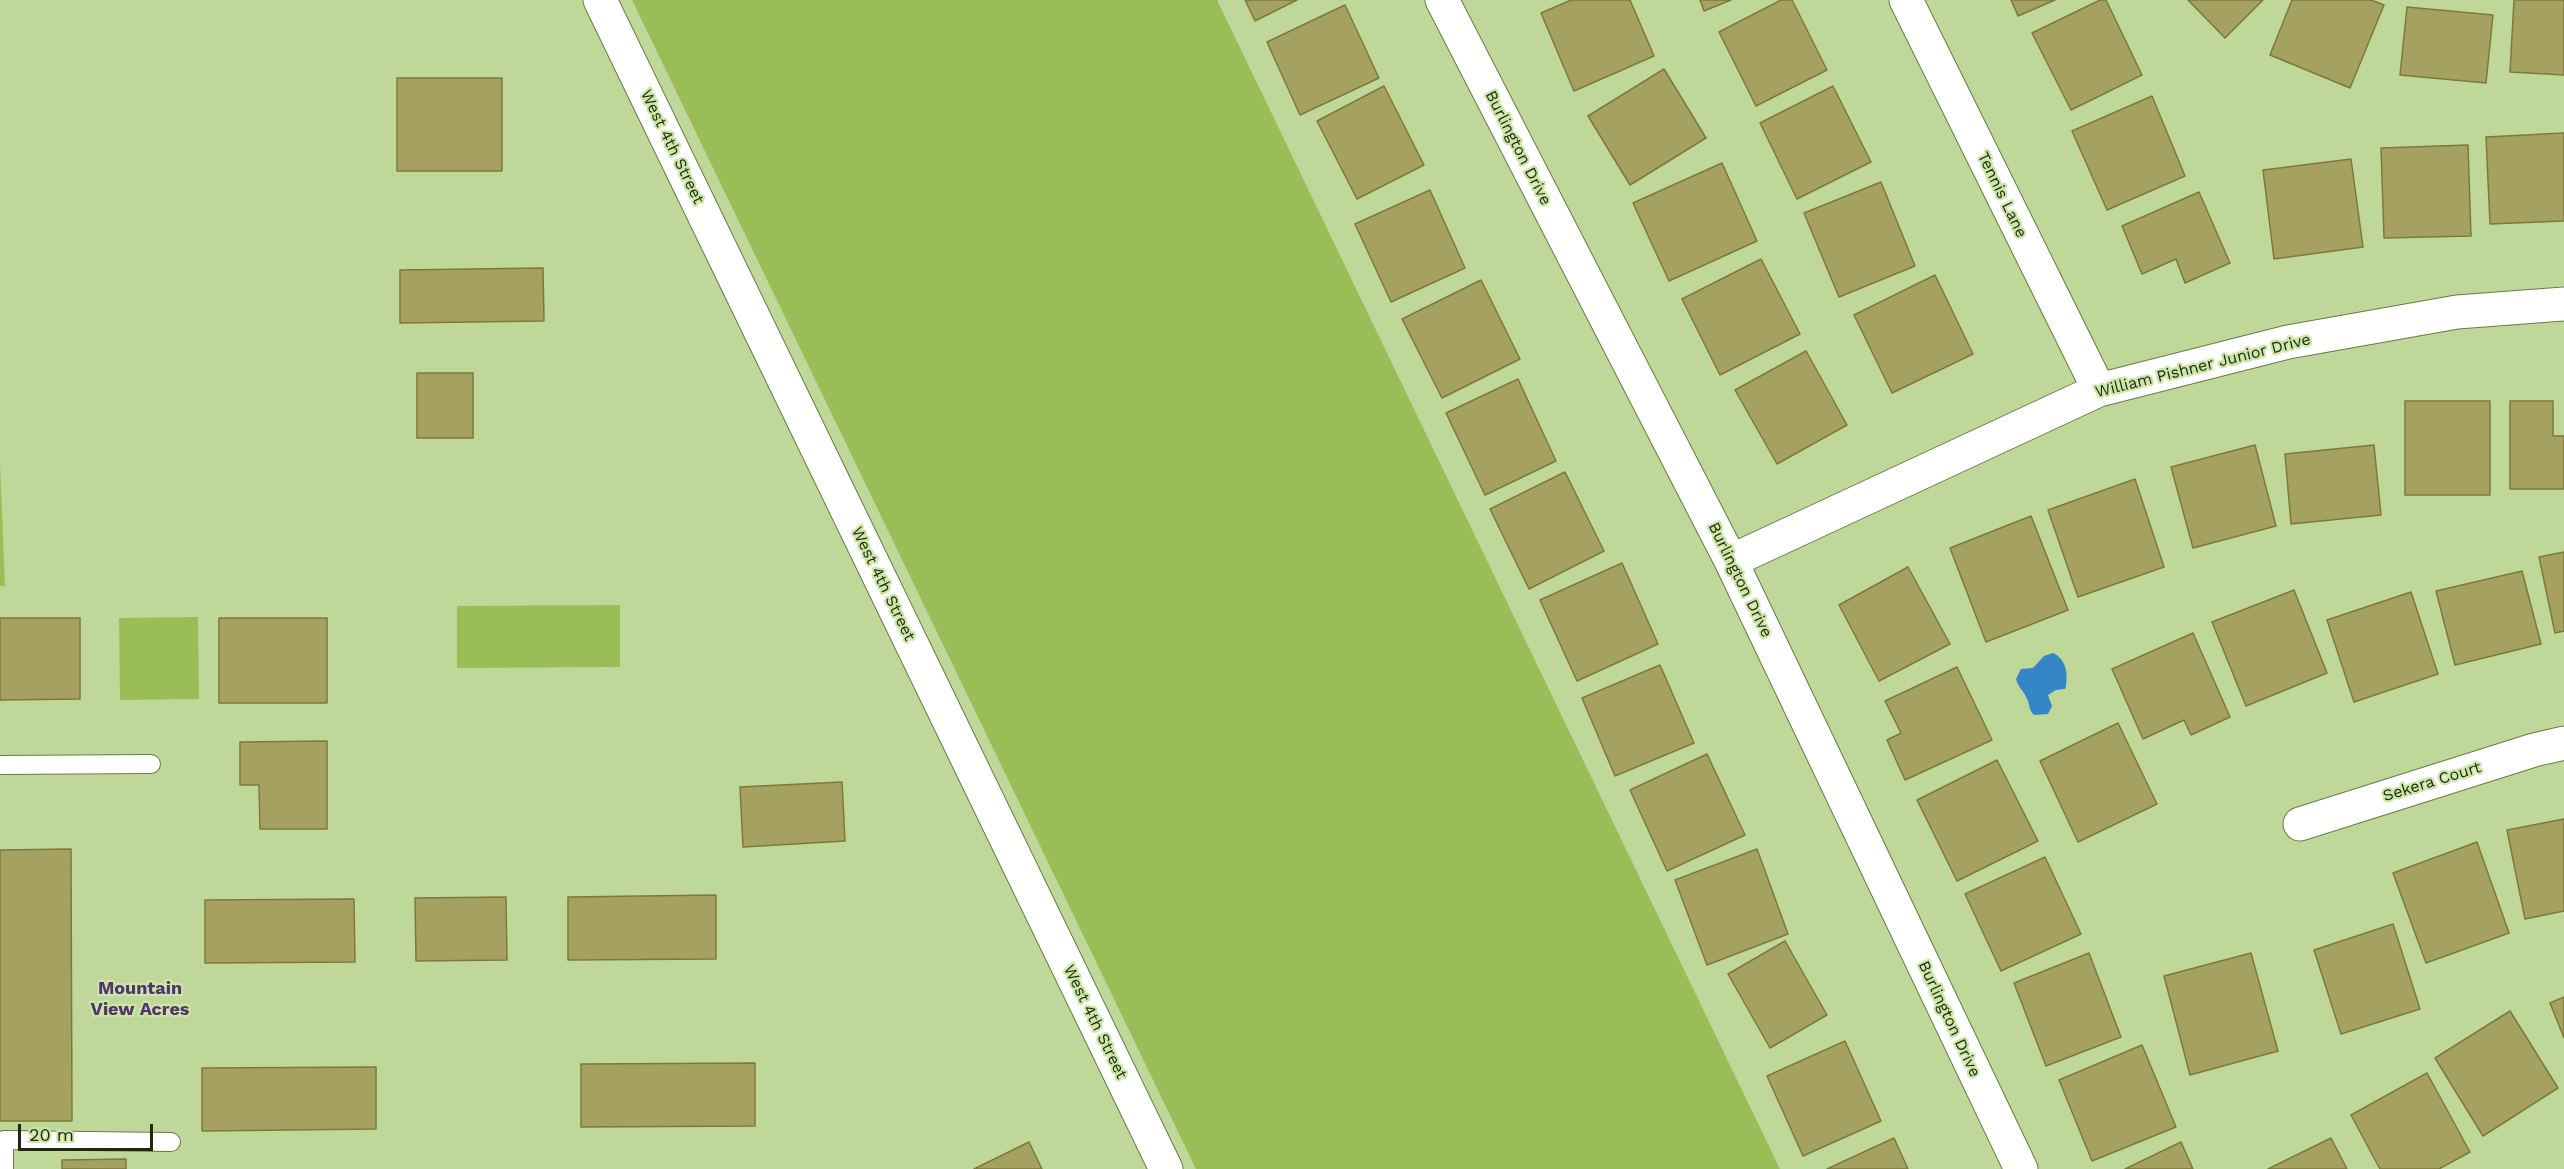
<!DOCTYPE html>
<style>
body{margin:0}
#map{position:relative;width:2564px;height:1169px;overflow:hidden;background:#bfd89a;font-family:"Work Sans",sans-serif}
canvas{display:block}
.scale{position:absolute;left:18px;top:1124px;width:135px;height:27px;box-sizing:border-box;border:3px solid #1f2910;border-top:0;padding-left:8px;font-size:18px;line-height:21px;white-space:nowrap;color:#1f2910;-webkit-text-stroke:4px #cce6a7;paint-order:stroke}
</style>
<div id="map">
<canvas width="2564" height="1169"></canvas>
<div class="scale">20 m</div>
</div>
<script>
const g = document.querySelector('canvas').getContext('2d');
g.lineJoin = 'round';
function paint(path, color) {
  g.fillStyle = color;
  g.fill(path, 'evenodd');
}
function strokePath(path, color, width, dash) {
  g.strokeStyle = color;
  g.lineWidth = width;
  g.lineCap = dash ? 'butt' : 'round';
  g.setLineDash(dash || []);
  g.stroke(path);
}
function drawText(font, color, halo, rows, align = 'center') {
  g.font = font + ' "Work Sans",sans-serif';
  g.lineWidth = 4.5;
  g.setLineDash([]);
  g.textBaseline = 'middle';
  g.strokeStyle = halo;
  g.fillStyle = color;
  for (const [text, x, y, turn = 0] of rows) {
    g.save();
    g.translate(x, y);
    g.rotate((+turn || 0) * Math.PI / 180);
    g.textAlign = isNaN(turn) ? turn : align;
    if (halo) g.strokeText(text, 0, 0);
    g.fillText(text, 0, 0);
    g.restore();
  }
}
paint(new Path2D(`
 M632 0H1217L1780 1169H1196Z
 M0 462 5 586H0Z
 M620 605V667L457 668V606Z
 M198 617 199 699 120 700 119 618Z`), '#99be58');
paint(new Path2D(`
 M2053 653C2066 659 2068 673 2066 686L2065 689 2056 690 2048 695 2052 706 2048 714 2034 715C2028 709 2030 703 2026 697 2023 690 2018 687 2016 679L2021 669 2033 668 2044 656Z`), '#3586c6');
const building = new Path2D(`
 M1245 0H1297L1255 21Z
 M1571 0H1630L1654 56 1574 91 1541 13Z
 M1700 0H1731L1704 11Z
 M1781 0H1792L1827 70 1756 106 1719 32Z
 M2011 0H2055L2018 16Z
 M2100 0H2106L2142 75 2071 110 2032 33Z
 M2188 0H2263L2225 38Z
 M2292 0H2371L2384 5 2350 88 2270 55Z
 M2514 0H2564V75L2510 72Z
 M1345 5 1379 78 1300 115 1267 42Z
 M2407 7 2493 15 2486 83 2400 75Z
 M1664 69 1706 138 1630 185 1588 116Z
 M397 78H502V171H397Z
 M1384 86 1424 165 1357 199 1317 121Z
 M1833 86 1871 162 1797 199 1760 123Z
 M2152 96 2185 176 2107 210 2072 131Z
 M2564 133V221L2490 224 2486 137Z
 M2468 145 2471 236 2384 238 2381 148Z
 M2351 159 2363 247 2274 259 2263 170Z
 M1722 163 1757 241 1669 281 1633 203Z
 M1881 182 1915 266 1839 297 1804 213Z
 M1430 190 1465 268 1391 302 1355 224Z
 M2199 192 2230 263 2185 283 2176 259 2142 274 2122 226Z
 M1761 259 1800 334 1720 375 1682 299Z
 M543 268 544 321 400 323V270Z
 M1935 275 1973 354 1892 393 1854 315Z
 M1481 280 1520 359 1442 398 1402 319Z
 M1806 351 1847 425 1777 464 1735 390Z
 M417 373H473V438H417Z
 M1518 379 1556 461 1485 495 1446 413Z
 M2405 401H2490V495H2405Z
 M2510 401H2553V436H2564V489H2510Z
 M2255 445 2276 526 2193 548 2171 467Z
 M2374 445 2381 515 2291 524 2285 454Z
 M1565 472 1604 551 1529 589 1490 509Z
 M2135 479 2164 567 2078 597 2048 510Z
 M2031 516 2068 610 1986 642 1950 548Z
 M2564 552V631L2555 633 2539 557Z
 M1622 563 1658 644 1577 681 1540 600Z
 M1908 567 1950 644 1879 681 1839 605Z
 M2522 571 2541 644 2455 665 2436 591Z
 M2294 590 2327 673 2246 706 2212 622Z
 M2411 592 2438 674 2354 702 2327 620Z
 M0 618H80V699L0 700Z
 M219 618H327V703H219Z
 M2193 633 2230 717 2191 735 2184 720 2143 739 2112 669Z
 M1660 665 1694 743 1615 776 1582 698Z
 M1957 667 1992 740 1905 780 1887 740 1901 733 1885 701Z
 M2118 723 2157 804 2078 842 2040 761Z
 M327 741V829H260L259 785H240V742Z
 M1707 754 1745 835 1667 871 1630 790Z
 M1997 760 2038 841 1957 881 1917 800Z
 M842 782 845 841 743 847 740 787Z
 M2564 819V911L2525 919 2507 830Z
 M2477 842 2509 933 2426 963 2393 873Z
 M71 849 72 1121H0V850Z
 M1757 849 1788 934 1707 965 1675 880Z
 M2045 857 2081 934 2001 971 1965 894Z
 M716 895V959L568 960V897Z
 M506 897 507 960 416 961 415 898Z
 M354 899 355 962 205 963V900Z
 M2393 924 2420 1009 2341 1034 2314 950Z
 M1785 941 1827 1015 1770 1048 1728 974Z
 M2089 953 2121 1037 2046 1066 2014 983Z
 M2251 953 2278 1051 2190 1075 2164 976Z
 M2564 997V1038L2550 1003Z
 M2510 1011 2558 1088 2483 1136 2435 1058Z
 M1845 1041 1881 1121 1803 1156 1767 1076Z
 M2142 1045 2176 1127 2092 1161 2059 1080Z
 M755 1063V1126L581 1127V1064Z
 M376 1067V1129L202 1131V1068Z
 M2427 1073 2470 1152 2439 1169H2380L2351 1115Z
 M1894 1138 1908 1169H1827Z
 M2331 1138 2347 1169H2268Z
 M1029 1142 1042 1169H974Z
 M2181 1142 2193 1169H2125Z
 M126 1159V1169H62V1160Z`);
paint(building, '#a5a261');
strokePath(building, '#7d7a39', 1.5);
const lane = new Path2D(`
 M0 765 151 764
 M4 1169V1140L171 1142`);
const street = new Path2D(`
 M1442 0 1731 561 2021 1169
 M1906 0 2099 390
 M1731 561 2099 390 2288 342 2457 312 2564 304
 M2300 824 2534 750 2564 743`);
const secondary = new Path2D(`
 M600 0 1166 1169`);
strokePath(lane, '#667d42', 20);
strokePath(street, '#667d42', 35);
strokePath(secondary, '#667d42', 35);
strokePath(lane, '#fff', 18);
strokePath(street, '#fff', 33);
strokePath(secondary, '#fff', 33);
drawText('16px', '#1f2910', '#cce6a7', [
 ["West 4th Street",672,147,64],
 ["Burlington Drive",1518,148,63],
 ["Tennis Lane",2002,195,64],
 ["William Pishner Junior Drive",2203,366,-14],
 ["Burlington Drive",1740,580,64],
 ["West 4th Street",883,584,64],
 ["Sekera Court",2432,782,-17],
 ["Burlington Drive",1949,1019,65],
 ["West 4th Street",1095,1022,64]
]);
drawText('bold 18px', '#53346f', '#cce6a7', [
 ["Mountain",140,989],
 ["View Acres",140,1010]
]);
</script>
